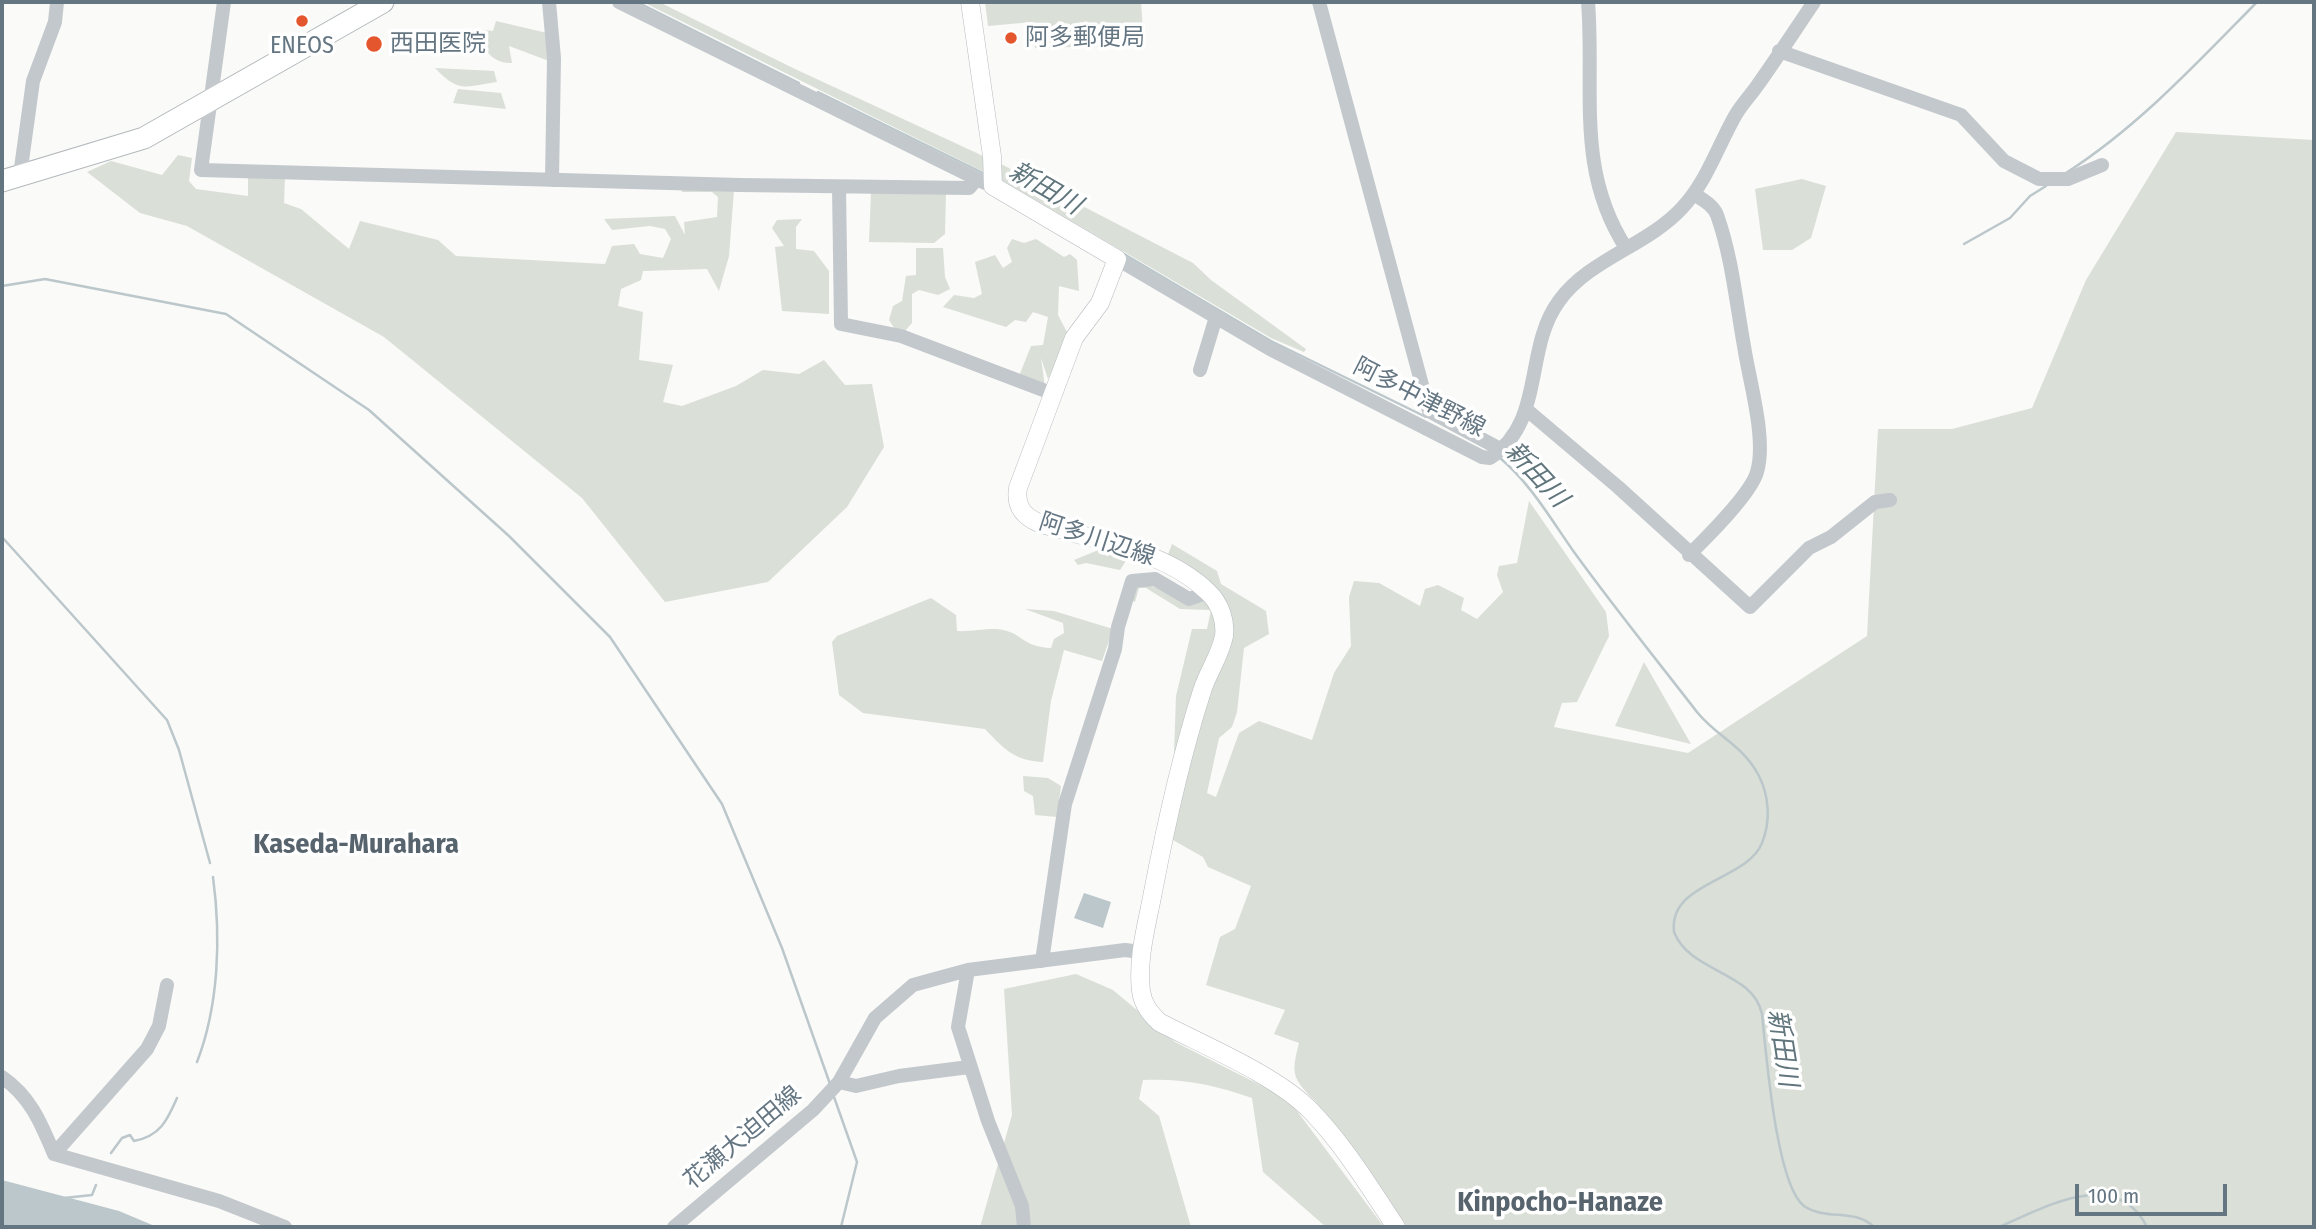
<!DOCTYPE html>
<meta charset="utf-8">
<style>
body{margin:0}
#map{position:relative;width:2316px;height:1229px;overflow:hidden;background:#fafaf8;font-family:"Fira Sans Condensed",sans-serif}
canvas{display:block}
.frame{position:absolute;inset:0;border:4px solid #657683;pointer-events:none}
.scale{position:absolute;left:2075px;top:1184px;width:152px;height:32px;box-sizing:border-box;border:4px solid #657683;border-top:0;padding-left:9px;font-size:21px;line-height:24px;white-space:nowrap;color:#657683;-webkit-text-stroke:5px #fff;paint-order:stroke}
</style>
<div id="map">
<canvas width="2316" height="1229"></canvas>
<div class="frame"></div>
<div class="scale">100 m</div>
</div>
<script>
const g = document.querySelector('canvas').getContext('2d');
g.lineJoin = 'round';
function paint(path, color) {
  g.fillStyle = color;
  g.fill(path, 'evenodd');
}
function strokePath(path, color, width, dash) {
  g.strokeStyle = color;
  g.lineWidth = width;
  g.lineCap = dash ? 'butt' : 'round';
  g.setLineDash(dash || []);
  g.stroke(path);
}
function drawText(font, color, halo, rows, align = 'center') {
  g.font = font + ' "Fira Sans Condensed","Noto Sans JP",sans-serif';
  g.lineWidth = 7;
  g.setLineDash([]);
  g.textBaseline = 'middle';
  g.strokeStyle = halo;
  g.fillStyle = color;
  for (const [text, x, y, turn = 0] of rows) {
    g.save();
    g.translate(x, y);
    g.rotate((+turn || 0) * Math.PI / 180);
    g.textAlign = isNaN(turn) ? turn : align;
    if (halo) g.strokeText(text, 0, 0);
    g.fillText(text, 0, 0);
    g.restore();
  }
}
paint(new Path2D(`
 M643 2H659L795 69 981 155 987 162 986 173Z
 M985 2H1141L1144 45 1035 48 1032 22 988 26Z
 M496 21 547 33 549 61 509 46 512 63C490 64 483 46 474 29L493 31Z
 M435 68 494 71 497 82C464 87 459 93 435 68Z
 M458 89 501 93 506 109 453 103Z
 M2176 132 2314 140V1227H1404L1315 1101C1292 1078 1291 1074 1299 1043L1274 1034 1285 1010 1206 985 1220 937 1235 929 1251 886 1208 867 1203 857 1171 839 1176 696 1192 629H1207L1211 610 1180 609 1146 588H1139L1135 602 1131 600 1136 583 1208 598 1167 557 1172 544 1217 571 1221 584 1266 611 1269 634 1244 648 1237 712 1232 727 1219 738 1207 793 1216 797 1239 733 1259 721 1312 740 1334 673 1351 646 1349 597 1354 581 1379 583 1420 606 1425 589 1438 585 1464 598 1461 610 1477 619 1503 592 1497 575 1499 566 1517 563 1529 501 1606 612 1609 636 1577 702 1562 703 1554 727 1688 753 1867 636 1878 429H1952L2032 408 2086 280Z
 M178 155 192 158 189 181 196 189 248 196V178L285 177 284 203 301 209 349 249 360 221 438 240 456 256 605 264 612 246 634 244 640 254 663 258 671 239 665 229 650 226 612 230 604 219 675 216 685 235 684 222 717 217 718 197 712 192H682L680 187 734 190 729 256 719 291 707 269 643 271 641 280 621 289 618 306 643 312 639 360 673 365 663 402 682 406 736 386 763 370 799 374 824 360 845 385 872 384 884 447 847 507 768 582 665 602 582 498 384 337 187 226 140 213 87 172 111 161 162 175Z
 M999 163 1193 263 1211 280 1306 349 1304 352 1271 338 1000 179Z
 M1802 179 1826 186 1811 238 1792 250H1763L1755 189Z
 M871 192H946L945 234 934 243 869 242Z
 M802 219 796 227V249L814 251 829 271V314L782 311 775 247 784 246 772 228 777 220Z
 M1012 239 1024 243 1036 239 1064 257 1070 254 1077 260 1079 291 1059 286 1058 315 1069 336 1048 379 1041 358 1045 387 1019 376 1031 346 1043 345 1048 317 1033 312 1026 322 1015 320 1006 327 943 307 954 295 974 298 982 294 975 262 995 255 1003 268 1012 262 1007 248Z
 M916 248H943L945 277 950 289 938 295 919 290 912 294V323L904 332 896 331 889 320 893 306 902 301 906 276 916 275Z
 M1101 549 1129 556 1120 570 1086 563 1078 565 1074 560Z
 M931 598 956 615 957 631C971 632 992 627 1003 630 1023 634 1023 647 1051 648L1054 639 1064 633 1063 623 1025 609 1054 611 1113 629 1102 661 1064 650 1051 701 1043 762C1015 761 1004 749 985 729L863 713 839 695 832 642 837 636Z
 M1644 662 1691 744 1615 726Z
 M1023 776 1048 778 1061 786 1057 817 1035 815 1033 796 1024 791Z
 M1076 974 1113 990 1175 1042 1288 1099 1384 1227H1326L1263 1172 1252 1098C1215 1085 1183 1078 1143 1080L1139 1099 1159 1116 1191 1227H980L1012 1115 1004 989Z`), '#dadfd7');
paint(new Path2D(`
 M1084 893 1111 902 1103 928 1074 918Z
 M2 1180 119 1211 157 1227H2Z`), '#bbc7cb');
strokePath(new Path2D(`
 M637 2 799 83
 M818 92 985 174
 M2066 173C2139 126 2197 63 2257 2
 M1964 244 2010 218 2030 196 2046 186
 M1124 254 1271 341 1426 417
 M2 286 45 279 226 314 369 410 509 536 610 637 722 804 782 948 830 1084
 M1499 457C1531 484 1550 518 1574 552 1613 606 1656 659 1697 712 1717 737 1743 745 1759 776 1769 796 1771 821 1762 843 1747 881 1668 882 1674 932 1690 973 1753 971 1762 1014 1766 1051 1776 1185 1804 1206 1826 1221 1855 1208 1874 1227
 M2 537 167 720 179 750 210 863
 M197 1062C219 1005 221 937 213 877
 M834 1097 857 1162 841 1227
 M111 1153 122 1138 130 1135 134 1141C160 1136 167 1121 177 1098
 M64 1198 92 1195 96 1185
 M1999 1227C2044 1208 2116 1165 2147 1227`), '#bbc7cb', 2.5);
const major = new Path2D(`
 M970 2 992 156 993 186 1117 259 1100 303 1074 338 1018 488C1015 506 1023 516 1039 523 1095 541 1166 550 1209 593 1220 604 1226 621 1224 636 1220 656 1208 672 1202 691 1181 756 1166 824 1153 892 1147 924 1137 958 1141 991 1143 1005 1150 1013 1159 1022 1205 1046 1276 1075 1311 1111 1344 1145 1370 1188 1396 1227`);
const highway = new Path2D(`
 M2 181 144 138 383 2`);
strokePath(major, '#b5babe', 19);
strokePath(highway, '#b4b9bd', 23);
strokePath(new Path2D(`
 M224 2 201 170 740 185 969 188 977 179
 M549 2 554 58 552 180
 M619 2 985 183
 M1319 2 1429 411 1502 450
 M1588 2C1595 90 1575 169 1626 248
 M1779 51 1961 115 2004 161 2039 179H2068L2102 165
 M20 175 33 81 55 22 57 2
 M839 187 841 324 901 336 1051 393
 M1117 259 1270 349 1482 457 1490 458C1546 421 1523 350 1559 301 1589 259 1647 246 1682 208 1706 183 1718 146 1735 116 1741 105 1750 96 1757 86 1777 58 1795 30 1814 2
 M1200 370 1216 317
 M1527 410 1618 487 1750 607 1809 548 1831 537 1875 502 1890 500
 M1689 555C1706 538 1751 494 1757 472 1767 439 1749 380 1744 346 1736 302 1732 257 1717 215 1713 205 1703 200 1694 194
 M1042 961 1065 804 1115 649 1118 627 1132 581 1155 579 1189 599 1209 592
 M968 970 958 1027 988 1121 1022 1206 1024 1227
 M2 1077C30 1096 41 1123 54 1154
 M839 1082 856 1086 899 1076 969 1067
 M54 1154 219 1201 285 1227
 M54 1154 147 1049 159 1026 167 985
 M674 1227 813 1110 839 1082 875 1018 913 985 968 970 1125 950 1141 952`), '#c3c8cc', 14);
strokePath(major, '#fff', 18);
strokePath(highway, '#fff', 21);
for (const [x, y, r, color] of [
 [302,21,7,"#e4572e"],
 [1011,38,7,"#e4572e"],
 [374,44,9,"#e4572e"]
]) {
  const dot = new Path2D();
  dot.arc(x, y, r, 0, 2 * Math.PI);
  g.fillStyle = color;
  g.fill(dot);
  strokePath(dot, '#fff', 2.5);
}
drawText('24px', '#657683', '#fff', [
 ["阿多郵便局",1025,38],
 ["西田医院",390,44],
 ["ENEOS",302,46,"center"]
], 'left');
drawText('24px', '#657683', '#fff', [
 ["阿多中津野線",1419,398,27],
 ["阿多川辺線",1097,540,18],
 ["花瀬大迫田線",743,1138,-40]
]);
drawText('italic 26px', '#60757c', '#fff', [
 ["新田川",1045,189,30],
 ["新田川",1536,475,47],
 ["新田川",1782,1048,81]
]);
drawText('bold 28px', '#57646e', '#fff', [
 ["Kaseda-Murahara",356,845],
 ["Kinpocho-Hanaze",1560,1203]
]);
</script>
